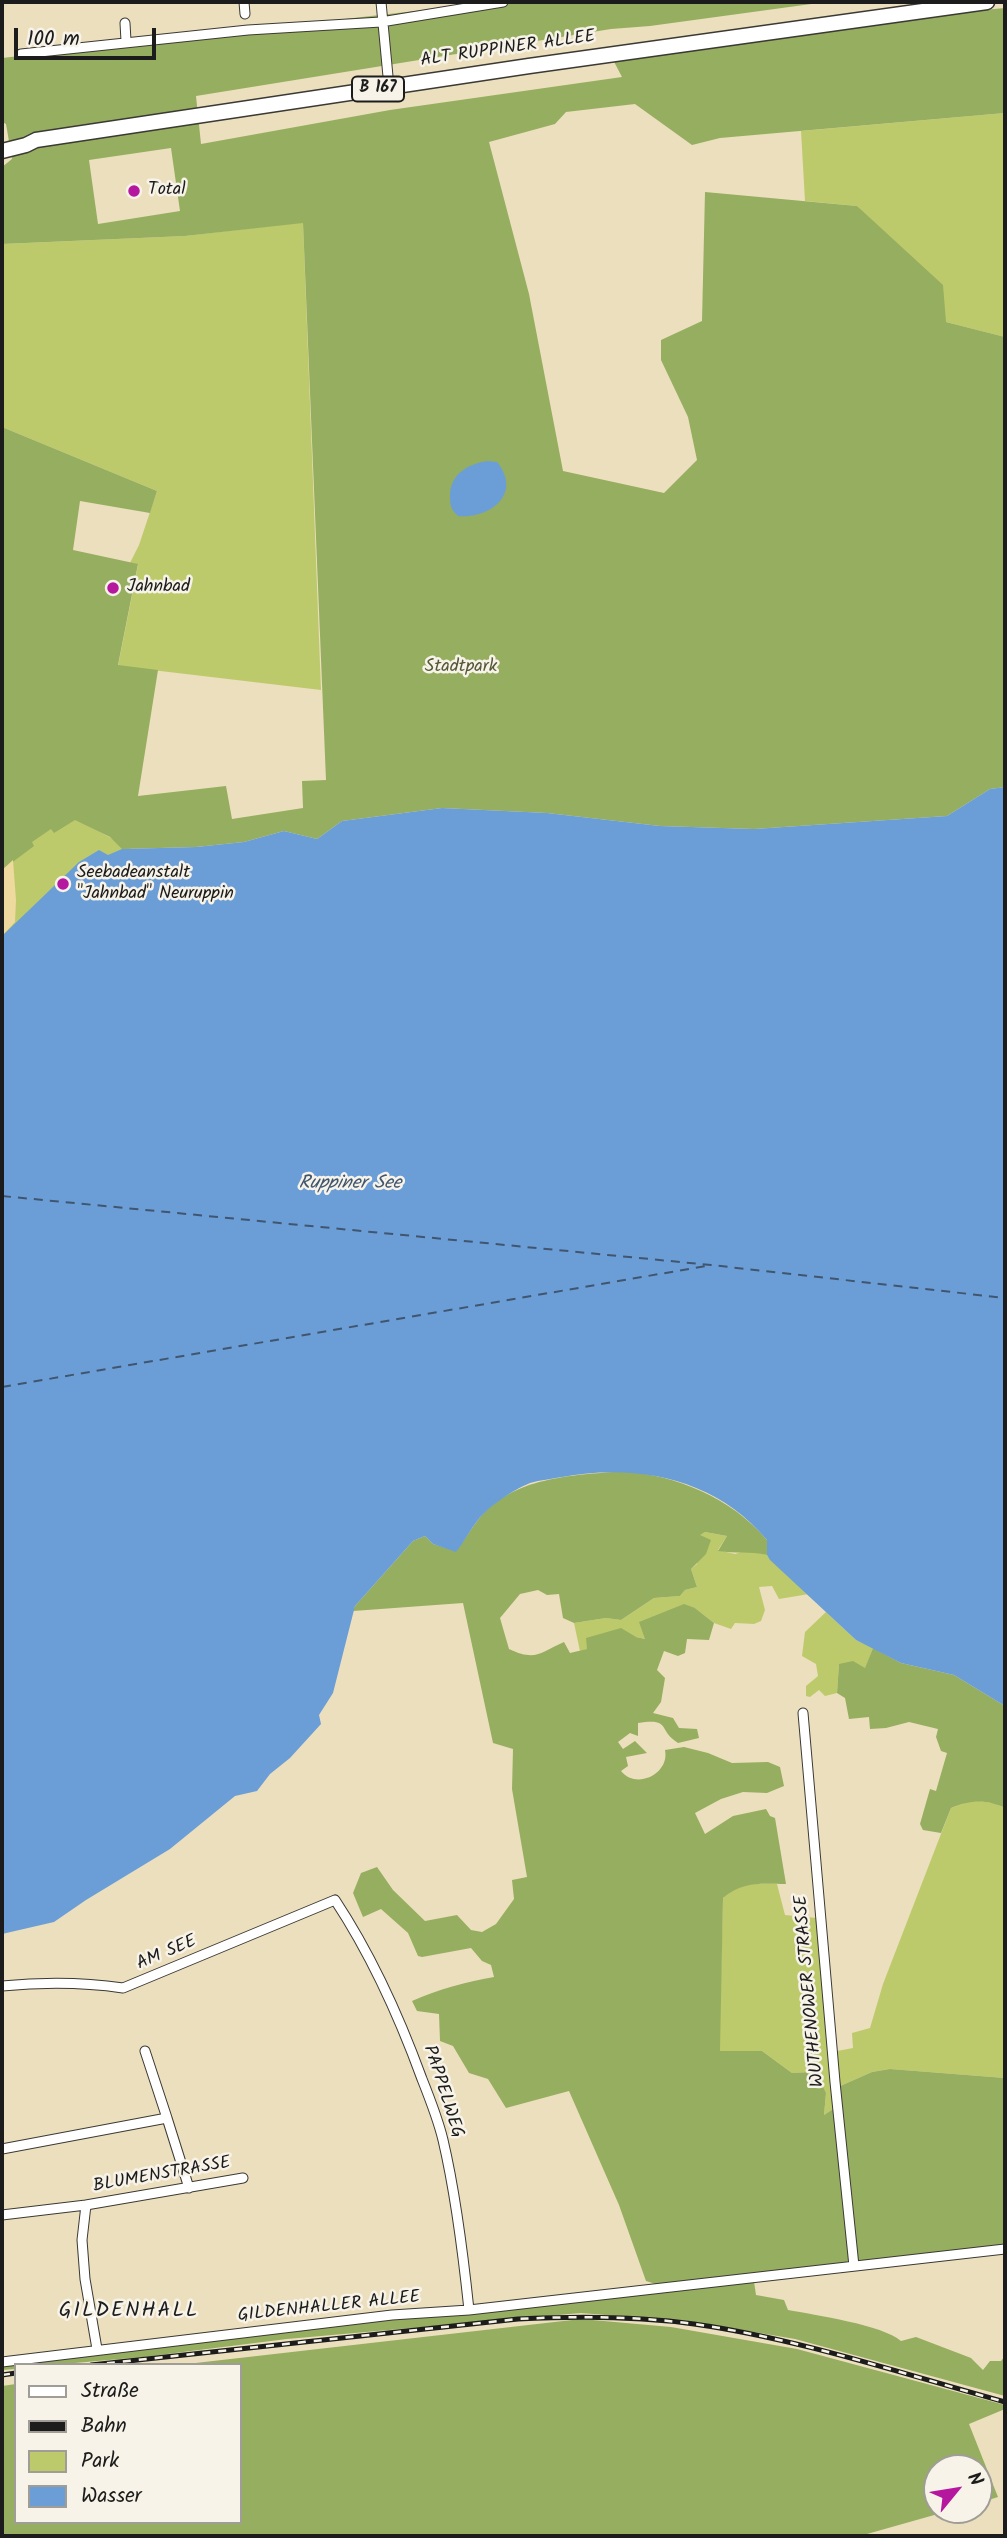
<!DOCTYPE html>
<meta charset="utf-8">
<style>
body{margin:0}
#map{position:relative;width:1007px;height:2538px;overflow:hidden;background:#ecdfbd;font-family:Kalam,sans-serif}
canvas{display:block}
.frame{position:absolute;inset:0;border:4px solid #1c1c1c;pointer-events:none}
.legend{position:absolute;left:14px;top:2363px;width:228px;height:161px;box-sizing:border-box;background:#f7f3e8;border:2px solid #9f9d96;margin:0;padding:9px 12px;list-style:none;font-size:21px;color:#1c1c1c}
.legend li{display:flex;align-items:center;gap:14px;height:35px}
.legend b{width:35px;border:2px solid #9f9d96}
.north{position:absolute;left:923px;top:2454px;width:70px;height:70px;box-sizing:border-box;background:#f7f3e8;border:2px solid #9f9d96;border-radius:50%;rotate:60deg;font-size:19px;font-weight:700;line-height:28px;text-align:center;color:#1c1c1c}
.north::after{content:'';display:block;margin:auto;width:24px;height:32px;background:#b5179e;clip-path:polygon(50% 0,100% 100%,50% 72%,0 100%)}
.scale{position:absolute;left:14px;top:28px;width:142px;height:32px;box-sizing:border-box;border:4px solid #1c1c1c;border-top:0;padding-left:9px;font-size:21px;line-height:24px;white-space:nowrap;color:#1c1c1c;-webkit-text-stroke:5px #f7f3e8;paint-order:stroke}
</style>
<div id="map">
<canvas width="1007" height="2538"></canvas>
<div class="frame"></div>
<ul class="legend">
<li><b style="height:9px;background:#fff"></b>Straße</li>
<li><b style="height:9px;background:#1c1c1c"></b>Bahn</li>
<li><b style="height:19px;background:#bdca6c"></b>Park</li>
<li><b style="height:19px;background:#6b9ed7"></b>Wasser</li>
</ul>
<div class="north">N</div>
<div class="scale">100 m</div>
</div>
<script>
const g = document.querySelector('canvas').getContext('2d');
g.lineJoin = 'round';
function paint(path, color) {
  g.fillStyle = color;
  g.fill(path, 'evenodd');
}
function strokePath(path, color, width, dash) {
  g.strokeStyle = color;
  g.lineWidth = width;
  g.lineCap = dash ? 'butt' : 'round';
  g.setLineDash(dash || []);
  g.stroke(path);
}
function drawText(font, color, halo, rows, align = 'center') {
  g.font = font + ' Kalam,sans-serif';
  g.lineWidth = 5;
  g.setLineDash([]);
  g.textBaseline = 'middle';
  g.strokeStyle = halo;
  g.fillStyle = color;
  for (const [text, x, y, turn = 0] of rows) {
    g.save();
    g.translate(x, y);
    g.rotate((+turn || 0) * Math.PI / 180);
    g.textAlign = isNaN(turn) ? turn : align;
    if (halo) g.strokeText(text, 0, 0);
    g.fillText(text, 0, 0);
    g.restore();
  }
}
paint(new Path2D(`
 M1005 113V337L946 322 857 206 805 201 801 131Z
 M303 222 321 690 118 666 138 565 130 563 139 545 157 491 2 427V244L185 236Z
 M67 814 133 850H122L2 985V862Z
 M705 1532 727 1536 718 1550 735 1554 747 1550 767 1555 809 1594 779 1599 772 1586 759 1587 765 1610 761 1621 754 1624 735 1623 731 1629 714 1623 695 1608 645 1639 636 1637 580 1651 574 1623 606 1618 621 1620 654 1598 680 1596 685 1590 697 1587 691 1569 697 1564 699 1535Z
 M826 1612 856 1640 873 1648 865 1669 839 1664 837 1693 825 1696 819 1690 810 1697 806 1696V1686L818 1676 816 1664 802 1656 805 1632Z
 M973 1800 994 1803 1005 1808V2078L890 2069 872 2072 838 2087 837 2051 853 2048 852 2033 870 2028 883 1984 951 1808Z
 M754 1884H777L785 1915 817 1918 836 2107 824 2115 826 2093 810 2072 792 2073 762 2051H719L723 1898 735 1887Z`), '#bdca6c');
paint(new Path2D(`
 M494 2H826L650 26 611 29 196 96 201 144 390 110 622 77 611 56 929 15 1005 8V113L720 138 692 145 635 104 566 112 555 124 489 142 529 294 563 471 664 493 697 460 688 417 661 360V340L702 321 705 192 857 206 943 285 946 322 1005 337V787L990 789 947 816 754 829 660 826 547 813 442 808 342 821 317 839 284 831 244 842 196 847 122 849 110 837 75 820 54 833 51 829 32 842 34 846 2 870V427L157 491 150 513 80 501 73 550 138 564 118 665 158 670 138 796 226 786 232 819 303 808 302 781 326 780 303 223 185 236 2 244V167L12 159 6 124 2 122V58ZM171 148 180 211 98 224 89 160Z
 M622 1471C676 1475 732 1498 767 1540V1555C749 1551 736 1554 718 1551L727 1536 705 1532 700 1535 711 1540 706 1554 691 1569 697 1587 685 1590 680 1596 654 1598 621 1620 606 1618 574 1623 563 1618 559 1594 547 1595 538 1590 520 1594 500 1618 509 1649C536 1662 541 1652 564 1642L570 1653 587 1649 586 1638 621 1628 636 1637 645 1639 639 1622 684 1604 695 1608 714 1623 709 1640 687 1639 685 1653 678 1656 664 1651 657 1670 665 1678 661 1702 653 1713 673 1718 679 1728 697 1729 699 1738 678 1743C657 1730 672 1718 638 1723V1736L630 1733 618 1742 623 1749 635 1741 647 1753 626 1757 628 1766 621 1771C636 1790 670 1774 665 1750L684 1747 708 1753 732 1763 768 1762 780 1767 784 1786 767 1793 743 1792 721 1799 695 1813 705 1834 733 1816 766 1809 770 1816 775 1818 786 1884C760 1884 743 1881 723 1898L720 2051H762L792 2073 810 2072 823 2074 822 2085 826 2093 824 2115 839 2105 838 2087 872 2072 890 2069 1005 2078V2248L753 2275 756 2295 784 2300 788 2310C815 2315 883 2325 901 2341L916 2337 971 2358 983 2370 990 2361H1001L1005 2356V2396L795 2339 701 2323 581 2313 287 2339 143 2357 52 2365H16V2369L2 2370V2362L423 2315 661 2293 659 2285 646 2281 619 2205 569 2091 506 2108 488 2079 469 2073 453 2046 440 2041 439 2014 417 2011 412 2001C439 1989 465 1982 494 1977L491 1965 482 1961 471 1948 422 1957 418 1956 408 1933 381 1909 363 1917 353 1893 361 1873 377 1867 393 1890 425 1921 457 1915 471 1930 482 1932 496 1924 514 1899 512 1880 527 1877 512 1789 513 1749 493 1743 463 1603 353 1611 355 1606 413 1541 425 1536 433 1544 456 1551C464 1541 470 1530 478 1520 513 1476 571 1476 622 1471Z
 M873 1648 901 1663 954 1675 1005 1706V1808C985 1799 971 1800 951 1808L941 1833 923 1830 920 1824 930 1789 936 1791 947 1753 941 1751 936 1737 938 1729 909 1722 886 1728 870 1729 869 1717 849 1719 845 1698 837 1693 839 1664 853 1661 865 1668Z
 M581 2319 671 2327 797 2349 1005 2405V2409L969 2424 998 2497 979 2503V2468H937V2510H952L867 2534 868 2536H2V2386L16 2384V2522H240V2365H178Z`), '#96ae60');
paint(new Path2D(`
 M13 860 16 900 15 922 2 936V870Z`), '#eeda9e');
paint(new Path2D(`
 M487 461 497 462C523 494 490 519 458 516 451 510 450 505 450 496 450 474 468 464 487 461Z
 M1005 787V1706L954 1675 901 1663 856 1640 770 1560 767 1555V1540C716 1478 636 1463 562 1477 552 1479 540 1480 530 1483 513 1490 489 1506 478 1520 470 1530 464 1542 456 1552L433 1544 425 1536 413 1541 355 1606 333 1693 319 1715 321 1724 290 1758 270 1774 257 1791 235 1796 170 1849 86 1900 54 1922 2 1934V936L79 862 99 850 108 855 122 849 196 847 244 842 284 831 317 839 342 821 442 808 547 813 660 826 754 829 947 816 990 789Z`), '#6b9ed7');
strokePath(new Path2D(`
 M2 1196 711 1265 1005 1298
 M2 1387 706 1266`), '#405670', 2, [9, 7]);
const street = new Path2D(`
 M244 2 245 14
 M381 2 389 87
 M125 23 126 41
 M21 54 248 30 381 22 503 2
 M803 1713 835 2082 854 2266
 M2 1986C43 1982 82 1982 123 1988L335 1900C372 1956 399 2016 422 2079 430 2099 438 2119 443 2140 456 2195 463 2253 469 2310
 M167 2118 189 2188
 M2 2149 167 2118 145 2051
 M86 2205 243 2178
 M2 2215 86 2205 82 2240 85 2279 97 2349
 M2 2362 392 2315 469 2310 1005 2249`);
const primary = new Path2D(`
 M2 151 26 145 36 140 529 66 987 2`);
strokePath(street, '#3b3934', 11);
strokePath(primary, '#3b3934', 17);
strokePath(street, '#fff', 9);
strokePath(primary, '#fff', 14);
const rail = new Path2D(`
 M91 2365 518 2319C577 2316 636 2316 694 2324 800 2339 903 2374 1005 2402
 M2 2375 16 2373`);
strokePath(rail, '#1c1c1c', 5);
strokePath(rail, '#f7f3e8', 2.5, [8]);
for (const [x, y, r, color] of [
 [134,191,7,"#b5179e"],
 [113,588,7,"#b5179e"],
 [63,884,7,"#b5179e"]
]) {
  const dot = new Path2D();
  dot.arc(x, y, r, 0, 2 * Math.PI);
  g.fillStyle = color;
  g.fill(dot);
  strokePath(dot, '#f7f3e8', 2.5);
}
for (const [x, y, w] of [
 [378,89,52]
]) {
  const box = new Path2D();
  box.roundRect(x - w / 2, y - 12.5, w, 25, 5);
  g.fillStyle = '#f7f3e8';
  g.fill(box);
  strokePath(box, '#1c1c1c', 2);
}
drawText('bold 16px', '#1c1c1c', null, [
 ["B 167",378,89]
]);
drawText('18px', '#1c1c1c', '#f7f3e8', [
 ["ALT RUPPINER ALLEE",508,50,-8],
 ["AM SEE",167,1954,-23],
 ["WUTHENOWER STRASSE",811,1991,-95],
 ["PAPPELWEG",442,2092,72],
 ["BLUMENSTRASSE",162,2176,-10],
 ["GILDENHALLER ALLEE",329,2308,-6]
]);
drawText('18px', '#1c1c1c', '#f7f3e8', [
 ["Total",148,191],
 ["Jahnbad",127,588],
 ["Seebadeanstalt",77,874],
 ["\"Jahnbad\" Neuruppin",77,895]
], 'left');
drawText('18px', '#545938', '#f7f3e8', [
 ["Stadtpark",461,668]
]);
drawText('italic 19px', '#405670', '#f7f3e8', [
 ["Ruppiner See",350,1185]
]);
g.letterSpacing = '2px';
drawText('21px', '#1c1c1c', '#f7f3e8', [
 ["GILDENHALL",129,2312]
]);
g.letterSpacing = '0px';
</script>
